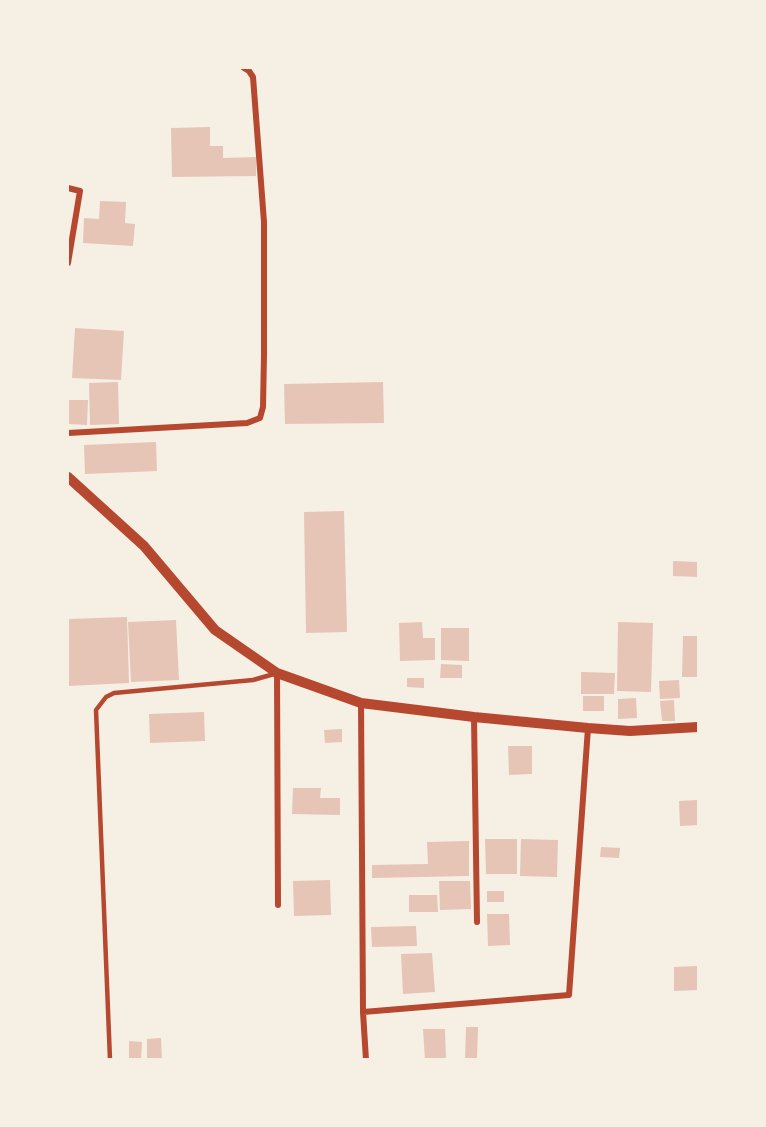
<!DOCTYPE html>
<style>
body{margin:0}
#map{position:relative;width:766px;height:1127px;overflow:hidden;background:#f6efe4;font-family:"Titillium Web",sans-serif}
canvas{display:block}
.frame{position:absolute;inset:0;border:69px solid #f6efe4;pointer-events:none}
</style>
<div id="map">
<canvas width="766" height="1127"></canvas>
<div class="frame"></div>
</div>
<script>
const g = document.querySelector('canvas').getContext('2d');
g.lineJoin = 'round';
function paint(path, color) {
  g.fillStyle = color;
  g.fill(path, 'evenodd');
}
function strokePath(path, color, width, dash) {
  g.strokeStyle = color;
  g.lineWidth = width;
  g.lineCap = dash ? 'butt' : 'round';
  g.setLineDash(dash || []);
  g.stroke(path);
}
paint(new Path2D(`
 M210 127V146H223V158L256 157V176L172 177 171 128Z
 M100 201 126 202 125 223 135 224 133 246 83 243 84 218 99 219Z
 M75 328 124 331 121 380 72 378Z
 M118 382 119 424 90 425 89 383Z
 M383 382 384 423 285 424 284 384Z
 M68 400H88L87 425 68 424Z
 M156 442 157 471 85 474 84 445Z
 M344 511 347 632 306 633 304 512Z
 M673 561 698 562V577L673 576Z
 M127 617 129 683 68 686V619Z
 M176 620 179 680 131 682 128 622Z
 M422 622 423 638H435V660L400 661 399 623Z
 M618 622 653 623 651 692 617 691Z
 M441 628H469V661L441 660Z
 M683 636H698V677H682Z
 M441 664 462 665V678H440Z
 M581 672 615 673 614 694H581Z
 M407 678H424V688L407 687Z
 M679 680 680 698 660 699 659 681Z
 M583 696H604V711H583Z
 M636 698 637 718 618 719V699Z
 M674 700 675 721H662L660 701Z
 M204 712 205 741 150 743 149 714Z
 M342 729V742L325 743 324 730Z
 M508 746H532V774L509 775Z
 M293 788H321L320 798H340V815L292 814Z
 M698 800V825L680 826 679 801Z
 M485 839H517V874H486Z
 M521 839 558 840 557 877 520 876Z
 M469 841V876L372 878V865L428 864 427 842Z
 M601 847 620 848 619 858 600 857Z
 M330 880 331 915 294 916 293 881Z
 M439 881H470L471 909 440 910Z
 M487 891H504V902H487Z
 M409 895H437L438 912H409Z
 M487 914H509L510 945 488 946Z
 M416 926 417 946 372 947 371 927Z
 M432 953 435 992 403 994 401 954Z
 M698 966V990L674 991V967Z
 M466 1027H478L477 1060H465Z
 M423 1029H445L446 1060H425Z
 M161 1038 162 1060H147V1039Z
 M129 1041 142 1042 141 1060H129Z`), '#e6c5b7');
strokePath(new Path2D(`
 M110 1060 96 710 106 697 114 693 253 680 274 674`), '#b5482f', 4.5);
strokePath(new Path2D(`
 M68 188 80 191 68 263
 M68 433 247 423 260 418 263 407 264 355V222L253 77 249 71 244 68
 M277 673 278 905
 M361 703 363 1012 366 1060
 M474 717 477 922
 M363 1012 569 995 588 728`), '#b5482f', 6);
strokePath(new Path2D(`
 M68 477 144 546 215 630 277 673 361 703 474 717 588 728 630 731 698 727`), '#b5482f', 10);
</script>
